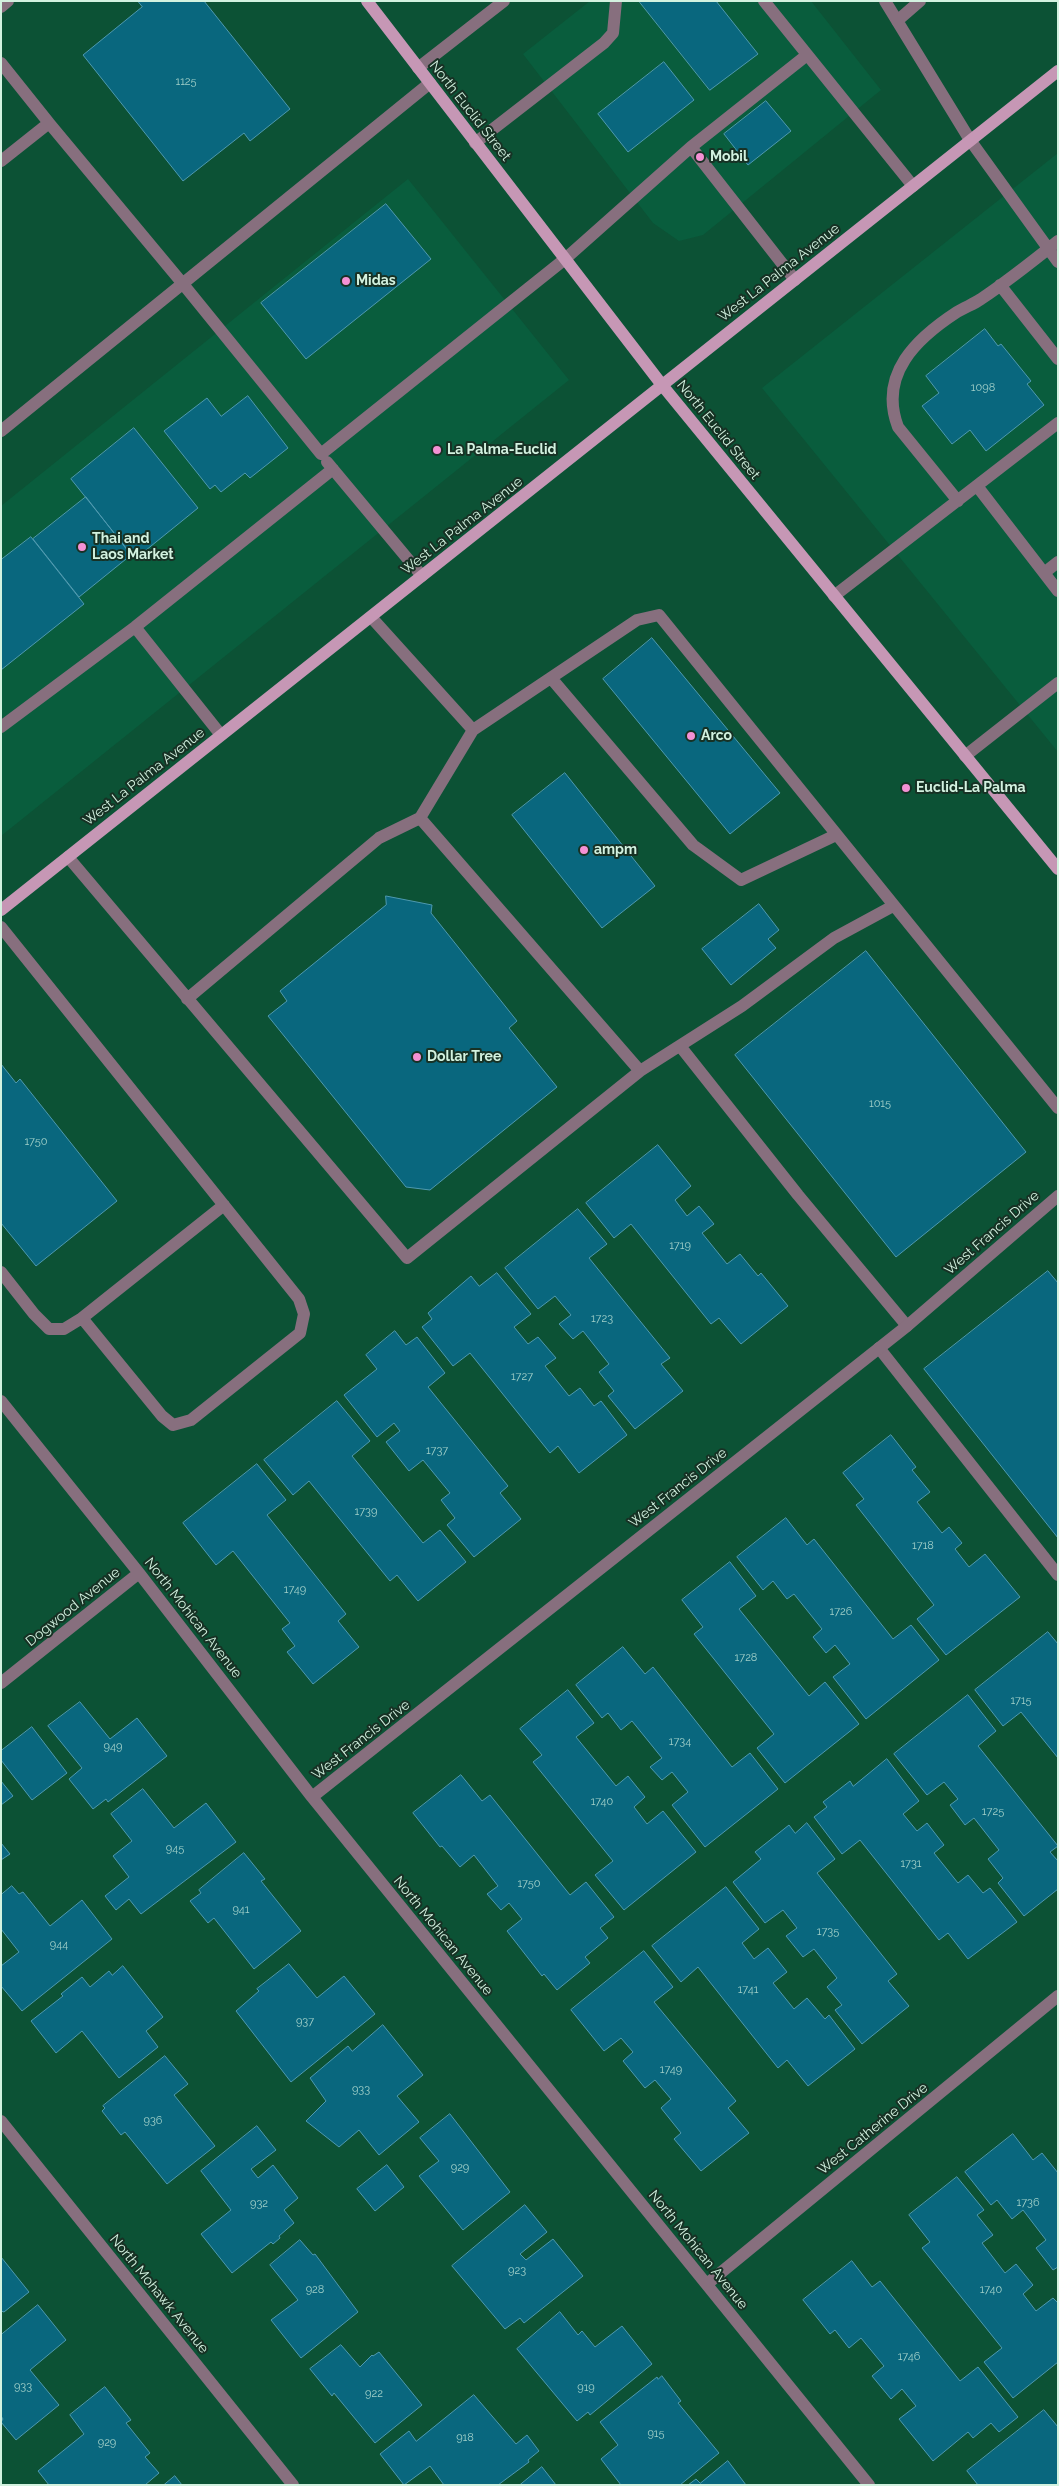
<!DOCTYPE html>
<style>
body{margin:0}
#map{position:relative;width:1059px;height:2486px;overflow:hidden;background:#0c5235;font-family:Raleway,sans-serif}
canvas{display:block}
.frame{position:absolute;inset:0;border:2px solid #d3f2e0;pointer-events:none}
</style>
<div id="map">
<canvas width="1059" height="2486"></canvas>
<div class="frame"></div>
</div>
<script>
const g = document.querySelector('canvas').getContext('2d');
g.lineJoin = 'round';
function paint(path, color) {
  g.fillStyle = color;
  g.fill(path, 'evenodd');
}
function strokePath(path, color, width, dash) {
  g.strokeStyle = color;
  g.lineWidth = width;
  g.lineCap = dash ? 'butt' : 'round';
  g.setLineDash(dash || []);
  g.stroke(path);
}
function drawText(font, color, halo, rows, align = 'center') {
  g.font = font + ' Raleway,sans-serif';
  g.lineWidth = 4;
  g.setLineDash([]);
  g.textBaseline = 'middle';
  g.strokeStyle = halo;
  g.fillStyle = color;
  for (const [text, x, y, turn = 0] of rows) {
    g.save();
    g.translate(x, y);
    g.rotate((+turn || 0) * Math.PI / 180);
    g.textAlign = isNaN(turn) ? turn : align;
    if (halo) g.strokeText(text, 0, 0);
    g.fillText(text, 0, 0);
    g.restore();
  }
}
paint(new Path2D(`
 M590 1H811L881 90 703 235 679 241 653 223 523 54Z
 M1058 153V752L762 388Z
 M408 179 569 380 1 836V506Z`), '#095d3d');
const building = new Path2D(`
 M138 1H204L290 109 250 141 244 133 183 181 83 55 142 7Z
 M639 1H716L758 54 710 90Z
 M664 62 694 100 628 152 598 114Z
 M766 101 791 131 748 165 724 134Z
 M386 204 431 259 306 359 261 303Z
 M985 329 998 346 1001 344 1031 381 1027 384 1044 405 986 451 970 430 952 444 922 406 939 393 926 376Z
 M248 396 288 448 250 478 245 473 221 492 215 485 210 489 164 431 207 398 221 416Z
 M134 428 198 508 135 559 71 479Z
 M86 497 131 555 79 597 33 539Z
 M31 537 84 604 1 670V560Z
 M652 638 780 793 730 834 603 679Z
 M565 773 655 886 602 928 512 815Z
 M386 896 432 905 431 913 517 1021 509 1028 557 1087 430 1190 406 1187 268 1016 287 1001 280 991 386 905Z
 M759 904 779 930 768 939 776 948 731 985 702 949Z
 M866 951 1026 1152 896 1257 735 1055Z
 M1 1064 16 1083 20 1079 117 1201 36 1266 1 1223Z
 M658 1145 691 1186 675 1200 687 1216 699 1206 714 1224 702 1233 727 1264 740 1254 758 1276 761 1273 788 1306 741 1344 719 1318 711 1324 631 1224 614 1238 586 1203Z
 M578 1209 607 1244 589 1258 670 1358 661 1364 683 1391 635 1429 608 1396 614 1391 599 1372 609 1364 583 1331 573 1339 559 1324 571 1315 555 1296 538 1309 505 1268Z
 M1048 1271 1058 1283V1538L924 1369Z
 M497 1273 531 1314 514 1327 528 1344 538 1337 556 1358 545 1366 569 1396 580 1388 594 1406 601 1401 627 1435 579 1473 558 1446 550 1453 470 1353 453 1366 422 1327 432 1319 428 1313 471 1276 479 1286Z
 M395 1331 406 1345 417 1337 445 1373 428 1387 508 1486 500 1493 521 1519 474 1557 447 1525 455 1518 441 1500 450 1493 423 1460 409 1471 386 1442 400 1431 394 1423 377 1437 344 1395 377 1369 366 1355Z
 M337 1401 370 1441 352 1456 423 1543 440 1530 466 1562 418 1601 397 1575 390 1581 309 1481 293 1495 264 1460Z
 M891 1435 916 1467 912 1470 930 1492 917 1502 942 1533 949 1527 962 1543 955 1549 969 1567 985 1554 1020 1597 946 1655 917 1619 934 1605 856 1505 864 1499 843 1473Z
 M257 1464 286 1500 267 1515 346 1614 338 1621 359 1647 313 1684 287 1652 295 1646 282 1629 290 1623 233 1551 216 1565 183 1523Z
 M786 1518 807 1545 814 1539 893 1639 911 1625 939 1660 866 1719 833 1677 850 1664 835 1645 826 1653 813 1637 822 1629 794 1594 787 1599 773 1581 763 1590 737 1557Z
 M730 1562 756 1596 739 1609 809 1696 825 1682 859 1724 785 1783 757 1748 774 1734 694 1634 703 1627 682 1600Z
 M1048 1632 1058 1644V1758L1021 1712 1003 1726 975 1690Z
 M623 1647 645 1674 653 1667 732 1767 750 1753 778 1789 705 1847 672 1805 688 1792 672 1772 662 1780 650 1767 662 1758 632 1721 621 1730 608 1713 602 1718 576 1685Z
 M568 1690 594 1723 576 1737 616 1786 628 1776 645 1797 634 1807 647 1824 663 1811 696 1852 624 1910 595 1875 613 1861 533 1762 542 1755 520 1729Z
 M968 1695 996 1731 978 1746 1058 1846 1050 1852 1058 1861V1889L1024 1916 998 1883 1003 1878 988 1859 999 1850 974 1818 965 1825 950 1805 958 1799 944 1782 927 1795 894 1754Z
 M80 1702 110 1739 137 1718 167 1756 108 1802 106 1799 93 1809 69 1779 82 1768 48 1726Z
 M32 1727 67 1773 32 1800 1 1760V1751Z
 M887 1759 919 1801 903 1814 917 1831 927 1823 944 1845 934 1853 958 1883 968 1875 983 1893 990 1888 1017 1922 968 1959 948 1933 939 1940 860 1840 842 1854 814 1817 827 1807 823 1802 850 1781 853 1786Z
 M461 1775 482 1801 490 1795 570 1895 586 1882 614 1917 600 1928 608 1938 585 1957 590 1963 557 1990 544 1974 542 1976 507 1931 522 1919 509 1903 501 1910 487 1894 498 1886 474 1855 460 1867 442 1846 440 1847 413 1813Z
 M1 1781 13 1796 1 1805Z
 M143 1789 174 1828 206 1803 236 1842 141 1914 129 1899 116 1910 105 1896 129 1877 113 1856 132 1841 111 1814Z
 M807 1823 835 1859 817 1873 897 1974 888 1981 909 2006 862 2044 835 2010 842 2005 827 1987 837 1978 814 1949 803 1957 786 1936 797 1928 783 1910 765 1923 733 1882 761 1859 755 1852 789 1825 795 1833Z
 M1 1843 10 1854 1 1860Z
 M244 1853 265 1879 261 1881 301 1931 254 1969 214 1918 208 1923 190 1901 201 1893 199 1890Z
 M12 1886 19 1894 23 1892 50 1926 82 1900 112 1939 22 2011 1 1986V1966L19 1952 1 1929V1895Z
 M726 1887 759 1929 742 1943 754 1959 768 1948 787 1972 773 1983 794 2009 807 1998 825 2019 829 2015 855 2049 808 2086 787 2060 778 2068 698 1967 681 1982 652 1946Z
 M644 1951 673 1987 654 2002 736 2101 728 2108 749 2133 701 2171 674 2139 681 2133 661 2108 671 2099 655 2080 645 2088 623 2061 633 2052 621 2038 604 2051 571 2010Z
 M289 1964 317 1998 344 1976 375 2014 291 2082 236 2011 259 1991 257 1989Z
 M123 1966 163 2017 146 2031 158 2047 119 2078 82 2031 56 2053 31 2021 63 1996 61 1994 82 1977 90 1987 109 1971 112 1975Z
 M383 2025 423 2075 397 2096 419 2122 379 2155 359 2130 339 2147 306 2121 326 2101 310 2078 348 2046 352 2051Z
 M165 2056 188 2084 174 2095 215 2146 167 2184 125 2132 121 2135 102 2111 105 2108 103 2106Z
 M450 2114 510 2192 463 2230 419 2176 439 2161 420 2138Z
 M257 2126 276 2150 251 2169 258 2178 273 2165 298 2198 284 2210 294 2223 279 2236 280 2238 273 2244 271 2242 232 2273 201 2234 231 2210 201 2171Z
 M1013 2134 1033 2160 1042 2153 1058 2173V2267L1053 2270 1036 2248 1046 2240 1023 2210 1012 2219 997 2200 991 2205 965 2172Z
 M387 2165 404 2187 375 2211 357 2189Z
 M957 2177 984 2210 977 2215 993 2235 982 2243 1005 2273 1016 2264 1033 2285 1023 2294 1036 2311 1053 2298 1058 2303V2362L1013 2398 984 2362 1002 2348 922 2248 930 2242 909 2215Z
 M525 2205 547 2232 520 2254 526 2260 553 2239 583 2276 524 2323 520 2318 505 2329 452 2266Z
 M300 2240 313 2255 315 2254 358 2312 301 2358 271 2320 298 2300 270 2265Z
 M1 2257 29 2292 4 2312 1 2311Z
 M852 2261 872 2287 880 2281 960 2381 978 2367 1018 2417 999 2432 991 2423 973 2438 968 2432 933 2461 899 2419 916 2406 902 2389 891 2399 872 2376 884 2366 861 2338 849 2348 835 2330 830 2334 803 2300Z
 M38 2305 66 2340 30 2370 59 2405 16 2440 1 2422 3 2419 1 2416V2335Z
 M560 2312 578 2335 582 2331 595 2347 622 2326 652 2364 590 2415 588 2412 577 2421 517 2349Z
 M341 2345 360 2367 372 2355 373 2356 379 2352 422 2405 375 2443 334 2393 332 2396 310 2369Z
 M662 2376 681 2401 678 2403 719 2453 680 2485H621L601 2459 618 2445 600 2422 657 2377 658 2379Z
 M105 2387 131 2420 126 2423 150 2453 145 2457 159 2473 145 2485H49L38 2471 84 2434 70 2415Z
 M474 2395 516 2444 527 2435 539 2451 528 2460 529 2462 498 2485H444L430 2466 404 2485 380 2454 409 2431 416 2441Z
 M1044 2410 1058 2427V2485H978L967 2471Z
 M728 2461 746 2485H688L696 2479 700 2483Z
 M542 2467 556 2485H520Z
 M175 2476 182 2485H164Z`);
paint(building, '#09677e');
strokePath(building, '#4e99b0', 1);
strokePath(new Path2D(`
 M764 1 913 186
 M885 1 970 140 1058 262
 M897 21 920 1
 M1 63 49 123
 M418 68 504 1
 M475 143 604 43 613 33 616 1
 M691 147 795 280
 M1 161 49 123 183 284 321 454 565 259 691 147 807 55
 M1000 285 1058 359
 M1 431 430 83
 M327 462 422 576
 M977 486 1058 591
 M958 501 898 427C878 374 917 338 957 312 965 307 974 304 981 299 1008 281 1033 261 1058 241
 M1044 573 1058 562
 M834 596 1058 423
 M371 617 473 730
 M135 627 221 735
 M551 678 693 845 741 880 836 835
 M1 727 135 627 333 469
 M965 756 1058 683
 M68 857 407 1258 640 1071 742 1006 834 938 893 906
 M1 927 299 1299 304 1314 300 1333 191 1420 173 1425 162 1416 82 1318 64 1329H49L34 1314 1 1272
 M187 999 379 838 420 818
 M680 1046 798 1195 907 1326
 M640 1071 420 818 473 730 637 620 659 615 1058 1108
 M82 1318 224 1205
 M879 1348 1058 1575`), '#876f7e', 12);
strokePath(new Path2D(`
 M1 7 8 1
 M1 1401 139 1573 312 1797 869 2485
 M1 1683 139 1573
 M312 1797 907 1326 1058 1196
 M1 2121 293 2485
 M707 2284 1058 1996`), '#876f7e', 12);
strokePath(new Path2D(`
 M367 1 662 385 1058 869
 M1 910 1058 71`), '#c697b5', 12);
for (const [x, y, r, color] of [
 [700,157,5,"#f491d4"],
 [346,281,5,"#f491d4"],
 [437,450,5,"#f491d4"],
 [82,547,5,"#f491d4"],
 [691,736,5,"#f491d4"],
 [906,788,5,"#f491d4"],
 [584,850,5,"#f491d4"],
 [417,1057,5,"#f491d4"]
]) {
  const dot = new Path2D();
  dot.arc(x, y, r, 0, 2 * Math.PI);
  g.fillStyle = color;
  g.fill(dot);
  strokePath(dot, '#173124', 2);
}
drawText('11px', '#a0cfc8', null, [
 ["1125",186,82],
 ["1098",983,388],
 ["1015",880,1104],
 ["1750",36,1142],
 ["1719",680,1246],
 ["1723",602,1319],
 ["1727",522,1377],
 ["1737",437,1451],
 ["1739",366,1512],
 ["1718",923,1546],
 ["1749",295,1590],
 ["1726",841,1612],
 ["1728",746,1658],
 ["1715",1021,1701],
 ["1734",680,1742],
 ["949",113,1747],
 ["1740",602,1802],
 ["1725",993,1812],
 ["945",175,1849],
 ["1731",911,1864],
 ["1750",529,1884],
 ["941",241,1910],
 ["1735",828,1932],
 ["944",59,1945],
 ["1741",748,1990],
 ["937",305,2022],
 ["1749",671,2070],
 ["933",361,2090],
 ["936",153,2121],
 ["929",460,2168],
 ["1736",1028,2203],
 ["932",259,2204],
 ["923",517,2271],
 ["928",315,2290],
 ["1740",991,2290],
 ["1746",909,2357],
 ["933",23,2387],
 ["919",586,2388],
 ["922",374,2394],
 ["915",656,2434],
 ["918",465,2438],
 ["929",107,2443]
]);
drawText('14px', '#d3f2e0', '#173124', [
 ["North Euclid Street",470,111,52],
 ["West La Palma Avenue",779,273,-38],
 ["North Euclid Street",718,430,51],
 ["West La Palma Avenue",462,526,-38],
 ["West La Palma Avenue",144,777,-38],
 ["West Francis Drive",992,1233,-41],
 ["West Francis Drive",678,1488,-38],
 ["Dogwood Avenue",73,1607,-39],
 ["North Mohican Avenue",193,1618,52],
 ["West Francis Drive",361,1740,-38],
 ["North Mohican Avenue",443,1936,51],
 ["West Catherine Drive",873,2129,-39],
 ["North Mohican Avenue",698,2250,51],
 ["North Mohawk Avenue",159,2294,51]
]);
drawText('bold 14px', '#d3f2e0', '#173124', [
 ["Mobil",710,157],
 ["Midas",356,281],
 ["La Palma-Euclid",447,450],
 ["Thai and",92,539],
 ["Laos Market",92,555],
 ["Arco",701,736],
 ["Euclid-La Palma",916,788],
 ["ampm",594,850],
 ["Dollar Tree",427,1057]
], 'left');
</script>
